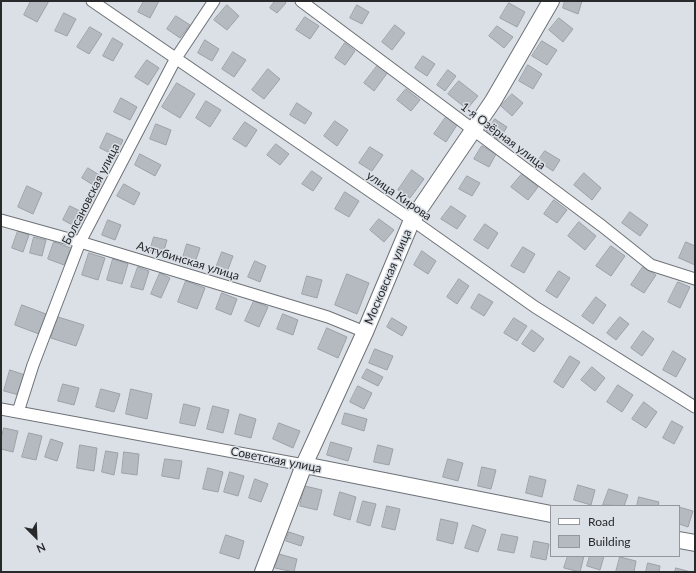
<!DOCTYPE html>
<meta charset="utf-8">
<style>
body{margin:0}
#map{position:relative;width:696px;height:573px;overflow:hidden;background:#dbe0e7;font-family:Lato,sans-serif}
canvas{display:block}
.frame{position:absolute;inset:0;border:2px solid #27292b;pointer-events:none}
.legend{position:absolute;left:550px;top:505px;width:130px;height:52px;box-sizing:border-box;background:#dbe0e7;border:1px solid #93979c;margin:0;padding:5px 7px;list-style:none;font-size:12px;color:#27292b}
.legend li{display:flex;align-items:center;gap:8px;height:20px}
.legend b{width:20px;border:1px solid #93979c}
.north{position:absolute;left:16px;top:517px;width:40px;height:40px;-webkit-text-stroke:3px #dbe0e7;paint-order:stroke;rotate:156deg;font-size:11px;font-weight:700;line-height:16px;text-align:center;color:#27292b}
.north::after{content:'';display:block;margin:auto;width:14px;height:18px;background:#27292b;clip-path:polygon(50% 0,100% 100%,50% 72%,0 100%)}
</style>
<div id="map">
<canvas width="696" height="573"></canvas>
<div class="frame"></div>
<ul class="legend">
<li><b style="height:5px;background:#fff"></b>Road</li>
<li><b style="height:11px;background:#b5bac0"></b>Building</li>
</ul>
<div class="north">N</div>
</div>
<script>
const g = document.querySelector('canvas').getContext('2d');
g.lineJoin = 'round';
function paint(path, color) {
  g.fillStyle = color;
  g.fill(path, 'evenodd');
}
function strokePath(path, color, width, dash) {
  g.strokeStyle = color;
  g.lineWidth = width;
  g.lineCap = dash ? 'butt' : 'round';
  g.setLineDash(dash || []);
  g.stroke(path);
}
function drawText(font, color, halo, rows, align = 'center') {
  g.font = font + ' Lato,sans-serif';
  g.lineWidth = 3;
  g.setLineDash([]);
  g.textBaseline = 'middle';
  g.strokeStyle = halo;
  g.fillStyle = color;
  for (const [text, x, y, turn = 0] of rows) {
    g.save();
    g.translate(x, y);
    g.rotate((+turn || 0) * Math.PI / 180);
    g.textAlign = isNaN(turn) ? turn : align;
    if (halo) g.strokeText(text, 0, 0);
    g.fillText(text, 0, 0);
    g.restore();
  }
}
const building = new Path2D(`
 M31 1H49L37 22 24 15Z
 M144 1H159L150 18 138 12Z
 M275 1H284L286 3 277 13 270 8Z
 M565 1H582L578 14 563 8Z
 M509 3 525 12 517 27 500 18Z
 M227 5 239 16 227 30 214 20Z
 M357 5 369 12 362 24 350 18Z
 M64 13 76 19 67 36 55 31Z
 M176 16 190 25 180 38 167 29Z
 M305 17 319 26 310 39 296 30Z
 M559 18 573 29 563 42 549 30Z
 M395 25 405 33 392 50 382 42Z
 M497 26 513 37 504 48 489 36Z
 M90 27 102 34 89 54 77 47Z
 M113 38 123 44 113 61 103 56Z
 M205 40 219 49 212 61 198 53Z
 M542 41 557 50 547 65 532 56Z
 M345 43 355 51 345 65 335 58Z
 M233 52 246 60 234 77 222 69Z
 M423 56 435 64 427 76 415 68Z
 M147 60 159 68 148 85 135 77Z
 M378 65 388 72 374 91 364 83Z
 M528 65 542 74 533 89 519 81Z
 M268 69 280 79 264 99 252 90Z
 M448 70 456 76 445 91 437 85Z
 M459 81 478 96 467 109 448 94Z
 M177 83 195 94 180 118 162 107Z
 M406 89 420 100 411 111 397 100Z
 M512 94 523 103 512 116 501 106Z
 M121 98 137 107 130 120 114 112Z
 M206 101 221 110 210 127 196 118Z
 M297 103 312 113 305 124 290 115Z
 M446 117 457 125 446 142 434 134Z
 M495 119 507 127 499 140 486 132Z
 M335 121 348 130 337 146 324 136Z
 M245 122 257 130 246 147 233 139Z
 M156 124 171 130 166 145 150 139Z
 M107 133 123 140 116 156 100 148Z
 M276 144 289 154 280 165 267 155Z
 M482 146 496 154 489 167 474 159Z
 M370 147 383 155 372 171 359 163Z
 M545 151 560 160 553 171 538 161Z
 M140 154 161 165 155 176 135 165Z
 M88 168 104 178 98 188 82 178Z
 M412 170 424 179 410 198 398 190Z
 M312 171 322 178 313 191 302 184Z
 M584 173 601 188 592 200 574 185Z
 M522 174 538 187 528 200 511 187Z
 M467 176 480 183 472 196 459 189Z
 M124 184 140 193 134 205 117 196Z
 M27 186 42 193 33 214 18 207Z
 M345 192 359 201 349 217 335 209Z
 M554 200 567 210 557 223 544 214Z
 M70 206 86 214 78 228 63 220Z
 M451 206 466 216 457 229 441 219Z
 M630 212 648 225 640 236 622 223Z
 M379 219 394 230 384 242 370 230Z
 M108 220 121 225 115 240 102 235Z
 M579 222 596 236 585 250 568 236Z
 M485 224 498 233 488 249 474 240Z
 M18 231 29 235 23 252 12 248Z
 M34 237 46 240 42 256 30 253Z
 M154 237 167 240 163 254 150 251Z
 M54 242 71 248 64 265 48 259Z
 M686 242 695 246V265L679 258Z
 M187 244 200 248 194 265 182 261Z
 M611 246 625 256 611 276 596 266Z
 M523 247 535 254 524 273 511 266Z
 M422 251 436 261 428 274 414 265Z
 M222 252 233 256 227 272 216 268Z
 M89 253 105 258 98 280 82 275Z
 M113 259 128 264 122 284 107 280Z
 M255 261 266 266 260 282 248 277Z
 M138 267 149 271 143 290 131 287Z
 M643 267 656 275 644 293 631 285Z
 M559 271 570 278 557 298 546 291Z
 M160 273 170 278 161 298 151 294Z
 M347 274 369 283 357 314 335 305Z
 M307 276 322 280 317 298 302 294Z
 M459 279 469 286 457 304 447 297Z
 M186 281 205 288 197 309 178 302Z
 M678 282 690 287 680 308 668 302Z
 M222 293 237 299 231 315 216 309Z
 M479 294 493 302 484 316 471 308Z
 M596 297 606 305 593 324 582 316Z
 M254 301 268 307 259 327 245 321Z
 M22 305 46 314 39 334 15 325Z
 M283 314 298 320 293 335 277 329Z
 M58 317 84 325 76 346 51 338Z
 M620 317 629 324 616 340 607 333Z
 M392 318 407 327 402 336 387 327Z
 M514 318 527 326 517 341 504 333Z
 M327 328 347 337 338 358 318 349Z
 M532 330 544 339 534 352 522 344Z
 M643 331 654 339 642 356 631 348Z
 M375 349 393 356 387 370 369 363Z
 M673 351 686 359 676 377 663 370Z
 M570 356 580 362 563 388 554 382Z
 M592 367 605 378 595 391 581 380Z
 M367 369 383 377 378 386 362 378Z
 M10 370 25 375 19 395 4 391Z
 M63 384 79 388 74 405 58 401Z
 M618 385 633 395 622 412 607 402Z
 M358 386 372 393 364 409 350 402Z
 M101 389 120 394 114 412 96 407Z
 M131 389 152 394 147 419 126 414Z
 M644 402 657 412 646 428 632 419Z
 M184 404 200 408 195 426 180 423Z
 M213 406 229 410 223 433 207 429Z
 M345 413 367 419 364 431 342 424Z
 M240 414 256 419 251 438 235 434Z
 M672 421 683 427 674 444 663 438Z
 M279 423 300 431 293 448 273 439Z
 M4 428 18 431 13 452 1 449V439Z
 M29 433 42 436 36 460 22 457Z
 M51 439 63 443 57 461 45 457Z
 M331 442 352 448 348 461 327 455Z
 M80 445 97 448 94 471 77 468Z
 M378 445 393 449 389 465 374 462Z
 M106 451 118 453 114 475 102 472Z
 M124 452 139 454 137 475 122 473Z
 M165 459 182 461 179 479 162 476Z
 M448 459 463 463 458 481 443 477Z
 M482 467 496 470 491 489 478 486Z
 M208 468 223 472 218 492 203 489Z
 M230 472 244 476 238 496 224 492Z
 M530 476 546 480 542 497 526 493Z
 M255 479 268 484 261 502 249 498Z
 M578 485 595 490 591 505 574 500Z
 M305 486 322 490 317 510 300 506Z
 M609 489 628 495 624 506 603 505Z
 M340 492 356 497 350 520 334 515Z
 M639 497 659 502 658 506H637Z
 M363 501 376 504 370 526 357 522Z
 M387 506 400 509 395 530 382 527Z
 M679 507 693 511 688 527 679 524Z
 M441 519 458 523 453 544 437 540Z
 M473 525 486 530 478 552 465 548Z
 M289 532 304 537 301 546 286 541Z
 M502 534 518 537 514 553 498 550Z
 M226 535 244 541 239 559 220 553Z
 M534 541 549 544 546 560 531 557Z
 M279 554 297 559 294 572 275 568Z
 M568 556H584L580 572 564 568Z
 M590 556H604L600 570 587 566Z
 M620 557 636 561 634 572H616Z
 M648 563 660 566 659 572H646Z
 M676 568 691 572H675Z`);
paint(building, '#b5bac0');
strokePath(building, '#9ca1a7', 1);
const street = new Path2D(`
 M92 1 412 220 535 307 695 407
 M301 1 602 226 651 265 695 279
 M1 220 80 242 328 317 365 332
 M1 409 304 465
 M18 412 33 365 80 242 176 58 214 1`);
const secondary = new Path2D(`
 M304 465 551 514
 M679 540 695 543
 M263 572 304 465 365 332 412 220 493 101 551 1`);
strokePath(street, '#6d7277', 13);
strokePath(secondary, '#6d7277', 18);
strokePath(street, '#fff', 11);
strokePath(secondary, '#fff', 16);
drawText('12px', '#27292b', '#dbe0e7', [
 ["1-я Озёрная улица",503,136,37],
 ["Болсановская улица",91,194,-63],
 ["улица Кирова",399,196,35],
 ["Ахтубинская улица",188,261,17],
 ["Московская улица",388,277,-67],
 ["Советская улица",276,460,11]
]);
</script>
